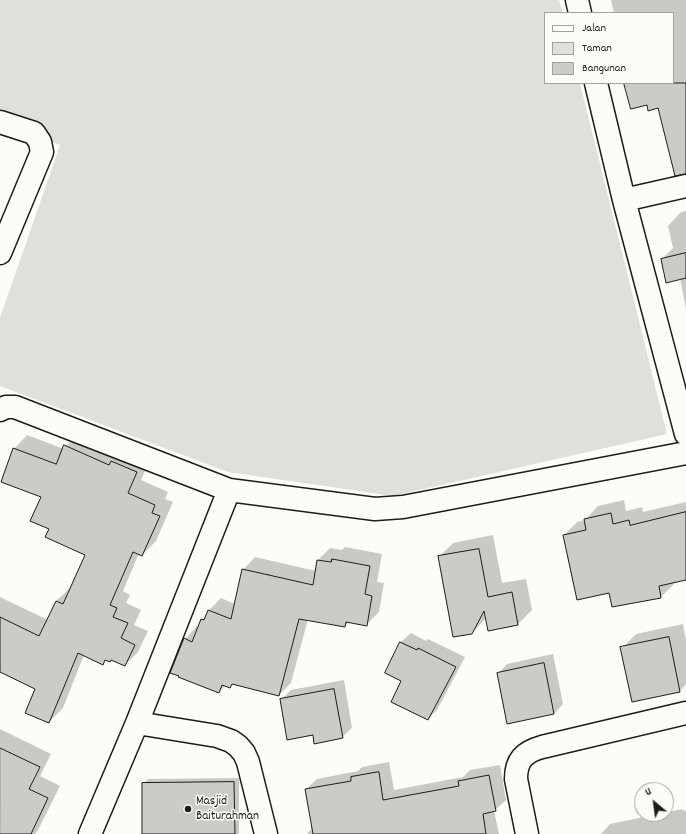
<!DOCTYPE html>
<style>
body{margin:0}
#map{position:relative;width:686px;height:834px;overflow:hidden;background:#fdfcf7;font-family:Dekko,sans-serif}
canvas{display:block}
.legend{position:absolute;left:544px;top:12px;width:130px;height:72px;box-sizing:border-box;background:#fdfcf7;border:1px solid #a3a29f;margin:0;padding:5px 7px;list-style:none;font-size:12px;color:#1c1c1c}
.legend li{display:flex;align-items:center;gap:8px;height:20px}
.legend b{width:20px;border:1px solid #a3a29f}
.north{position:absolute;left:634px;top:782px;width:40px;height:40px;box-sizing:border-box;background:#fdfcf7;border:1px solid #a3a29f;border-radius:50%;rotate:331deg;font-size:11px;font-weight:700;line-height:16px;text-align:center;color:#1c1c1c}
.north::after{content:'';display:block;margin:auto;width:14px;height:18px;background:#1c1c1c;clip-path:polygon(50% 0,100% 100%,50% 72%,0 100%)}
</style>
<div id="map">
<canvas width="686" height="834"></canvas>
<ul class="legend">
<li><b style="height:5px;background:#fdfcf7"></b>Jalan</li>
<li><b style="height:11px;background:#e0dfdb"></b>Taman</li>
<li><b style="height:11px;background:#cccbc8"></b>Bangunan</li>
</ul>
<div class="north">U</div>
</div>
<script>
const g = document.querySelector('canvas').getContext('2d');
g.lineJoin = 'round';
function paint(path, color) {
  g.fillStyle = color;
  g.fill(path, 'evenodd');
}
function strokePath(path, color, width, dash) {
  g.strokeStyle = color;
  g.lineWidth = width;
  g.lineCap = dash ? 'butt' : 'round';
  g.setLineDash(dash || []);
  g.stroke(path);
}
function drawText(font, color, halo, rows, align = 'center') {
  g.font = font + ' Dekko,sans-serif';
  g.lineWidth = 3;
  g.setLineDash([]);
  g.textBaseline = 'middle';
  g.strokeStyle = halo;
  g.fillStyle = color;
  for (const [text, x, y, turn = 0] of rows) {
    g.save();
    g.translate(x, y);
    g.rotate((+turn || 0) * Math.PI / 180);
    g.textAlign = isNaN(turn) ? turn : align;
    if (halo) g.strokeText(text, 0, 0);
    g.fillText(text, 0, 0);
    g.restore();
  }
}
paint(new Path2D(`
 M0 0H559L563 13H545V83H580L667 434 393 496 228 472 0 386V318L60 145 0 124Z`), '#e0dfdb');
paint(new Path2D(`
 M611 0H686V147L659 107 647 104 625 83H673V13H614Z
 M686 211V309L680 278 662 259 673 248 668 226 681 212Z
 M79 432 150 459 141 480 168 492 165 499 173 502 156 541 142 555 139 553 123 591 130 595 126 603 141 610 134 625 148 631 138 652 125 665 112 659H107L103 663 84 655 63 708 49 722 36 688 0 671V597L48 620 56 601 70 588H71L86 554 50 529 42 496 14 449 27 435 64 449Z
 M624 500 626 511 642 507 643 512 686 502V579L673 581 674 584 661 597 610 591 564 535 577 522 585 520 598 506Z
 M493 535 502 583 526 579 532 610 518 624 489 629 486 618 472 633 439 557 453 543Z
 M345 547 382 554 377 582 384 583 379 612 366 625 349 622 345 626 308 619 291 683 279 695 233 684 230 687 226 685 219 692 185 639 197 626 199 627 208 611 221 598 235 604 243 570 255 557 316 571 318 560 330 548 342 550Z
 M683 624 686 640V684L680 691 622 648 636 634Z
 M411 633 426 641 428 639 465 657 437 710 428 719 402 680 386 672 401 642Z
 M553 654 563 704 554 714 498 674 507 664Z
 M344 680 352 728 342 737 314 734 281 700 291 690Z
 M0 729 51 754 40 776 60 786 38 830 35 834H0Z
 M389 762 394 790 463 777 470 770 500 765 506 800 494 811 499 834H307L313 827 306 789 317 779 358 771 362 767Z
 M239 778V834H143V784L148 779Z
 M683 809V811L686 810V834H601L610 824 658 814H666V812Z`), '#0003');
const building = new Path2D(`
 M624 83H686V174L675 176 658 108 648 111 647 105 631 109Z
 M686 253V278L666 283 661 259Z
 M64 445 109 465 111 461 137 472 128 493 155 505 152 513 160 516 142 556 133 552 110 605 117 608 113 617 128 623 121 638 135 645 125 666 111 660 110 662 105 660 103 665 78 653 49 723 25 713 35 689 0 672V617L39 636 56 601 63 604 85 555 45 537 49 529 30 521 41 497 1 482 13 448 56 464Z
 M686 512V580L659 586 661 598 612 607 609 593 577 600 563 535 586 530 584 519 611 513 613 524 629 520 630 525Z
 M479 549 488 597 512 592 518 625 488 631 484 611 472 634 453 637 438 556Z
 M332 559 370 566 365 594 372 596 367 626 346 622 345 627 299 619 279 696 232 684 230 688 222 685 219 693 178 677 179 676 170 673 184 638 192 642 201 619 204 620 208 610 231 619 242 569 313 585 317 560 331 562Z
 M669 637 680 692 632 702 620 647Z
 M400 642 417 650 418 648 456 667 428 720 391 702 401 681 385 673Z
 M544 663 554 714 507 724 497 673Z
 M334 689 343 738 314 744 313 735 287 740 280 699Z
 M0 748 40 767 29 789 48 798 31 834H0Z
 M379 772 383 800 459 786 458 781 489 775 496 811 483 814 486 834H313L305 789 351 781V777Z
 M234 782 235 834H142V783Z`);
paint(building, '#cccbc8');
strokePath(building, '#1c1c1c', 1);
const street = new Path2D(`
 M577 0 580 13
 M596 83 624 200 686 434
 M0 122 34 133 40 142 42 152 0 253
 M624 200 686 186
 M0 410 6 407H15L229 490 375 509 403 507 686 453
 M137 723 217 736 231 741 238 746 244 753 248 762 266 834
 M90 834 137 723 229 490
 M527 834 516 779C516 760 524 752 542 747L686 713`);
strokePath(street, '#1c1c1c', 25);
strokePath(street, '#fdfcf7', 22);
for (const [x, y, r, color] of [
 [188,809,4,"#1c1c1c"]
]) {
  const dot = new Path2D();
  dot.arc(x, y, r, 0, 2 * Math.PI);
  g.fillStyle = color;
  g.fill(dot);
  strokePath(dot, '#fdfcf7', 1.5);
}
drawText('13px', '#1c1c1c', '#fdfcf7', [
 ["Masjid",196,802],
 ["Baiturahman",196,817]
], 'left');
</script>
